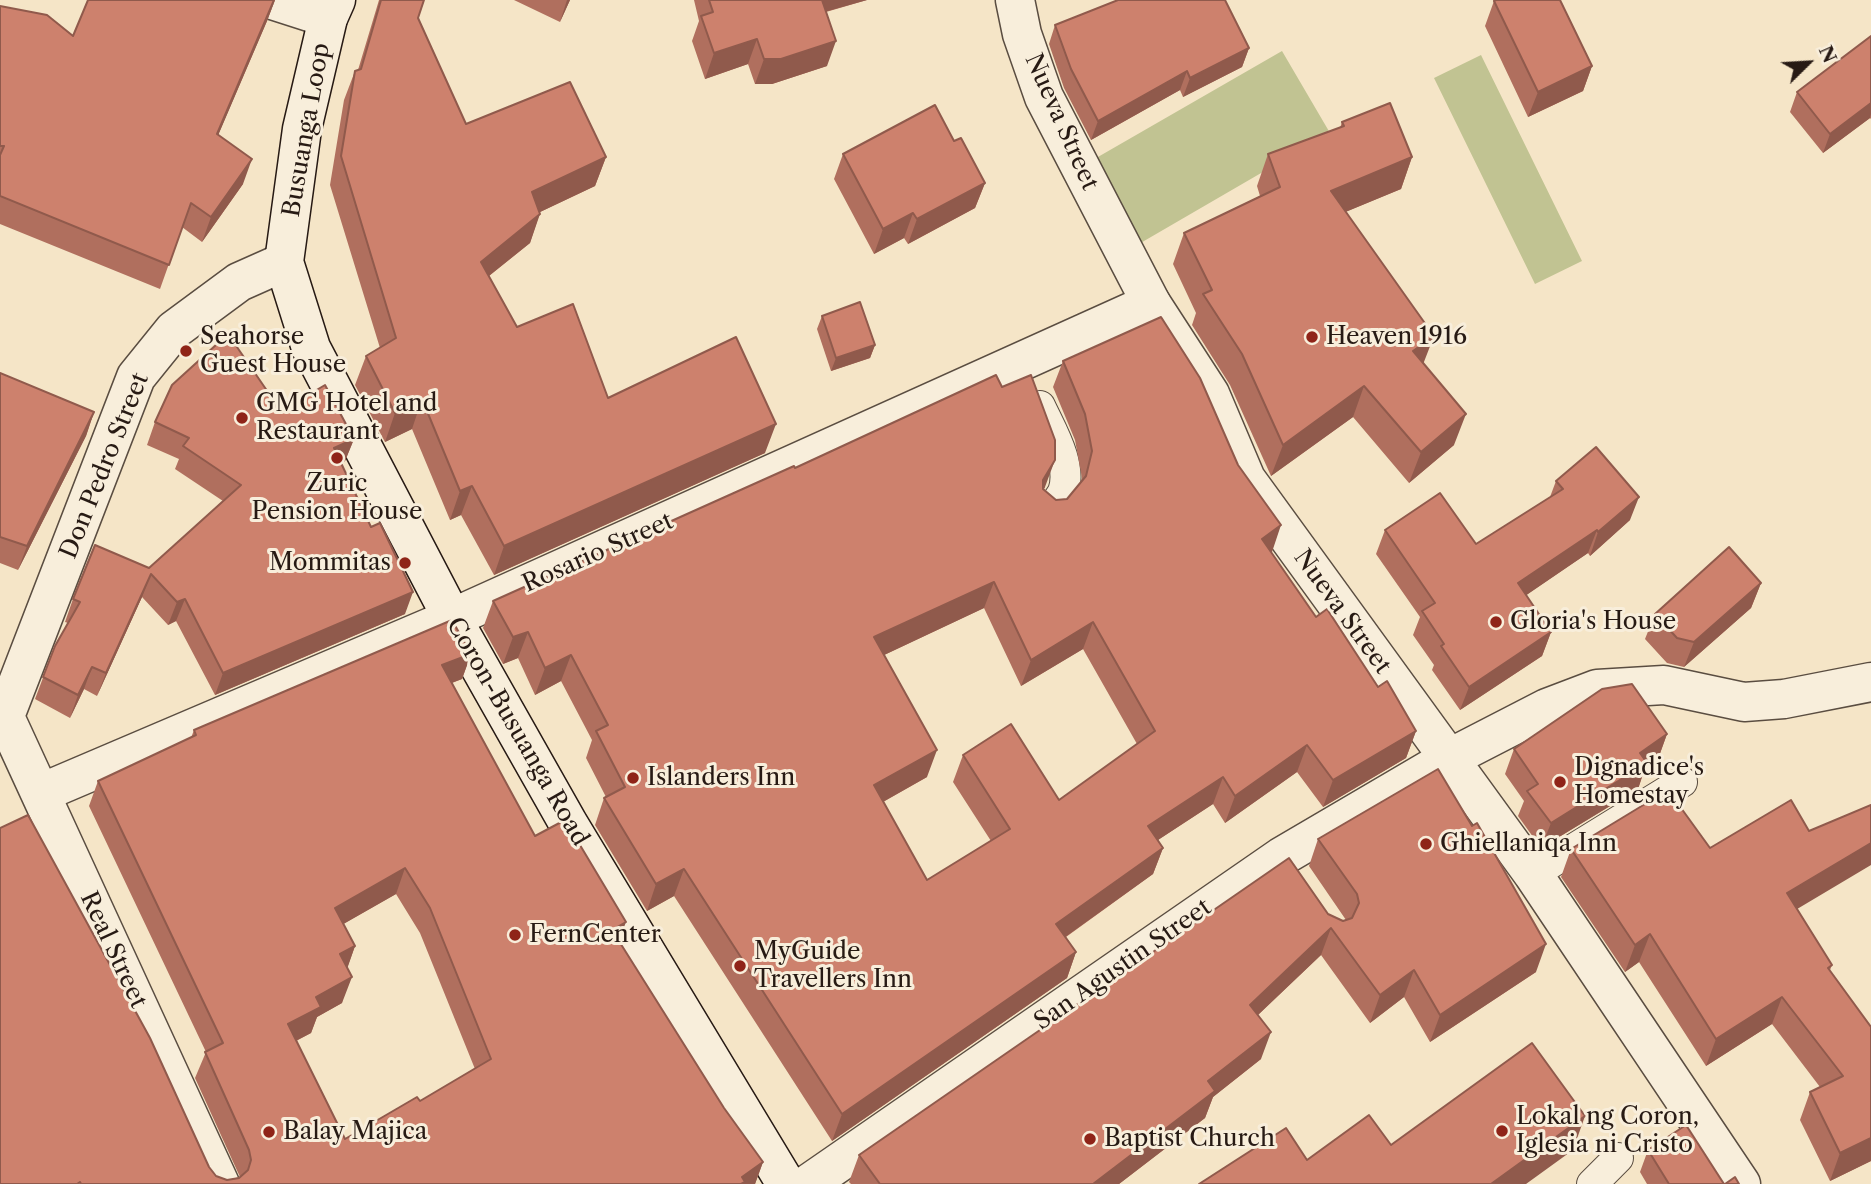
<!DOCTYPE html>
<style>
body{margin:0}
#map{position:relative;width:1871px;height:1184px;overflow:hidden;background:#f5e5c7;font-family:"Libre Caslon Text",serif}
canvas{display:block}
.north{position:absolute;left:1773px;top:28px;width:70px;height:70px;-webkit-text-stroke:5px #f8eedb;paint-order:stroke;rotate:66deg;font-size:19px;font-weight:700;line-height:28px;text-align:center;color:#271a14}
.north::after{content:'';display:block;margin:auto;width:24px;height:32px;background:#271a14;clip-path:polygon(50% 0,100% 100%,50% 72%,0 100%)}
</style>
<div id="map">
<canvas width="1871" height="1184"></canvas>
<div class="north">N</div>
</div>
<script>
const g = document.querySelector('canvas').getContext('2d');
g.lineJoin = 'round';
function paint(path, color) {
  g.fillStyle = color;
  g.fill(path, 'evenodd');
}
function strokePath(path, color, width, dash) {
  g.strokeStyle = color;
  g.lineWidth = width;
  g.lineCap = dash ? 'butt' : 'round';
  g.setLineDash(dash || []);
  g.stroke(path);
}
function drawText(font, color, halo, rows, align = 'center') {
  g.font = font + ' "Libre Caslon Text",serif';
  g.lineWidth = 6;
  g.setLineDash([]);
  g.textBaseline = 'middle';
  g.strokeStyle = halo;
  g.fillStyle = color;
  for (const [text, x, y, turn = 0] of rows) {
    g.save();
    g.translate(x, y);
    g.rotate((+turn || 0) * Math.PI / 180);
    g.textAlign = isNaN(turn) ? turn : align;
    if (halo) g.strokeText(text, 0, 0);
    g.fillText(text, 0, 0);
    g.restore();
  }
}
paint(new Path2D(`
 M1282 51 1330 133 1132 248 1084 165Z
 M1481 55 1582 261 1535 284 1434 78Z`), '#c1c392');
const service = new Path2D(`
 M1040 406C1051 430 1073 465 1063 492 1060 498 1054 505 1050 510
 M1533 874 1682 782
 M1592 1184 1618 1158`);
const minor = new Path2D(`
 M272 0 328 18
 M5 717 220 1184
 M0 729 136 377 174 330 239 282 284 262
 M41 793 452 618 1151 303
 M808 1184 1281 857 1448 759`);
const tertiary = new Path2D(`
 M1015 0 1022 34 1044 97 1151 303 1210 394 1246 479 1533 874 1741 1184
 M1448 759 1547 708 1597 689 1664 685 1744 702 1784 699 1871 682`);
const secondary = new Path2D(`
 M336 0 328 18 302 129 284 262 311 348 452 618 568 823 786 1184`);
strokePath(service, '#5a4d41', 32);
strokePath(minor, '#5a4d41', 41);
strokePath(tertiary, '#5a4d41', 41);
strokePath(secondary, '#271a14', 41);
strokePath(service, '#f8eedb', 30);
strokePath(minor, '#f8eedb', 38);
strokePath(tertiary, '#f8eedb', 38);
strokePath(secondary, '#f8eedb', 38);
paint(new Path2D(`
 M275 0 267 21 218 135 243 184 202 242 182 227 160 289 0 224V6L73 36Z
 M379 0H424L418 18 466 124 606 157 595 186 540 212 530 243 489 276 517 327 608 398 765 453 494 575 461 515 450 520 412 429 385 442 355 385 366 356 380 348 330 185 344 100 355 71 358 70Z
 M514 0H570L560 22Z
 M694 0H867L826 12 827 66 772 84H755L748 64 705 79 692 41 699 21Z
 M1494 1 1592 66 1583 91 1528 117 1485 26Z
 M1055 25 1249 48 1242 67 1183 97 1180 90 1091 140 1064 88 1049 44Z
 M1871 36V119L1870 118 1823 153 1790 112 1797 92Z
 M1342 122 1412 157 1401 189 1345 212 1423 363 1454 445 1409 483 1353 417 1271 476 1230 385 1192 325 1196 313 1173 264 1184 233 1260 196 1257 186 1268 154 1340 128Z
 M954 141 985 183 975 208 908 244 904 238 874 254 834 179 843 154Z
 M822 316 875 345 870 358 831 371 817 329Z
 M1063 361 1272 552H1271L1316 617 1416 731 1406 758 1323 807 1297 772 1225 823 1213 804 1158 840 1163 848 1153 874 1066 937 1076 952 1067 978 832 1141 674 896 647 911 595 825 604 798 606 797 586 758 592 740 561 681 535 695 518 658 503 664 483 628 493 601 795 468 1045 487 1044 489 1056 500 1067 499 1081 482 1082 478 1075 440 1053 387ZM984 608 1021 686 1083 649 1137 744 1059 800 963 755 953 782 991 841 927 880 883 802 927 777 884 655Z
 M0 373 94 412 86 436 18 570 0 563Z
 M281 411 354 439 345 461 341 463 405 614 215 695 176 621 168 625 142 597 97 696 84 689 70 718 35 699 55 646 68 623 65 622 73 599 149 568 223 501 175 469 179 459 147 445 155 422Z
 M1556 481 1630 520 1590 556 1588 553 1526 595 1551 632 1542 656 1460 710 1432 670 1434 665 1413 635 1420 617 1376 554 1385 530 1476 544 1550 497Z
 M1761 583 1751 608 1684 667 1667 663 1645 639 1655 614Z
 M471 654 462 679 452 683 535 836 619 941 724 1108 763 1162 755 1184H0L209 1167 216 1176 227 1180 240 1177 195 1078 206 1052 89 806 98 781 191 738 194 730ZM396 894 420 933 475 1069 420 1101 345 1139 296 1041 311 1033 317 1017 342 1003 347 968 355 946 343 924Z
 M1667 734 1658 759 1645 768 1638 789 1541 848 1518 816 1524 801 1505 774 1514 749Z
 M1809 831 1797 909 1832 965 1830 970 1871 1161 1830 1181 1800 1120 1810 1092 1820 1087 1772 1024 1706 1066 1639 962 1625 972 1561 877 1571 849 1710 848Z
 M1318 839 1536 972 1430 1042 1404 997 1370 1023 1321 955 1258 1015 1261 1059 1213 1097 1205 1118 1119 1184H851L849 1182 859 1155 1328 914 1343 921 1346 920 1309 866Z
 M1648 1150 1724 1184H1647L1640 1172Z`), '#b06f5e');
paint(new Path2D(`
 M275 0 267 21 208 159 217 134Z
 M567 0H570L560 22Z
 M816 0H867L810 16Z
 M757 39 748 64 705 79 714 53Z
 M836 41 827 66 772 84H755L764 59Z
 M1249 48 1242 67 1183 97 1190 78Z
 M1592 66 1583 91 1528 117 1538 92Z
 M1187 71 1180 90 1091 140 1098 121Z
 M1871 103V114L1870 118 1823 153 1830 134Z
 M606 157 595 186 521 221 532 192Z
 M1412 157 1401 189 1319 223 1331 191Z
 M252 159 243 184 202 242 211 217Z
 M985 183 975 208 908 244 917 219Z
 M913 213 904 238 874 254 883 229Z
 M540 214 530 243 470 291 481 262Z
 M1434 336 1422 367 1413 351Z
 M875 345 870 358 831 371 836 358Z
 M1364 386 1353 417 1271 476 1283 445Z
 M422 399 412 429 385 442 395 413Z
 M94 412 86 436 18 570 27 546Z
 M1466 414 1454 445 1409 483 1421 452Z
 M776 424 765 453 494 575 504 546Z
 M354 439 345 461 326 471 334 448Z
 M1055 460 1045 487 1033 507 1043 480Z
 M472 486 461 515 450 520 460 491Z
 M1639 497 1630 520 1590 556 1598 532Z
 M1281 525 1272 552 1252 566 1262 539Z
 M1597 530 1588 553 1509 607 1518 583Z
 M151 574 142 597 97 696 106 673Z
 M994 582 984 608 865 664 874 637Z
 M1761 583 1751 608 1684 667 1694 642Z
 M413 592 405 614 215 695 223 673Z
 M185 599 176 621 168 625 177 602Z
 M1093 622 1083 649 1021 686 1031 660Z
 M528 632 518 658 503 664 513 637Z
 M1551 632 1542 656 1460 710 1469 687Z
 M471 654 462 679 432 690 442 665Z
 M571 655 561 681 535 695 545 668Z
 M92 667 84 689 70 718 78 695Z
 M1416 731 1406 758 1323 807 1333 780Z
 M1667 734 1658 759 1645 768 1638 789 1541 848 1551 823 1640 753Z
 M1307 745 1297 772 1225 823 1235 796Z
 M937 750 927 777 865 812 874 785Z
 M1223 777 1213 804 1138 853 1148 826Z
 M1871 843V865L1777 921 1787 893Z
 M1163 848 1153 874 1047 950 1056 924Z
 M405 868 396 894 326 934 335 908Z
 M684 869 674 896 647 911 656 884Z
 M626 922 616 948 612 930Z
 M1331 928 1321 955 1240 1032 1250 1005Z
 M1650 934 1639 962 1625 972 1635 945Z
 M1546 944 1536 972 1430 1042 1440 1015Z
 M355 946 346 972 340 954Z
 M1076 952 1067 978 832 1141 842 1114Z
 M1414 970 1404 997 1370 1023 1380 995Z
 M352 977 342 1003 317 1017 311 1033 278 1050 288 1024 316 997Z
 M1782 997 1772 1024 1706 1066 1716 1039Z
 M1271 1032 1261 1059 1213 1097 1205 1118 1119 1184H1093L1208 1081Z
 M1585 1116 1573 1150 1526 1184H1491Z
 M1871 1138V1161L1830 1181 1840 1153Z
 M763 1162 755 1184H739L742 1177Z`), '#905a4c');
const building = new Path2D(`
 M88 0H274L217 134 252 159 211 217 191 203 169 265 0 196V155L4 146H0V6L47 15 73 36Z
 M381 0H424L418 18 466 124 570 82 606 157 532 192 540 214 481 262 517 327 573 304 608 398 736 337 776 424 504 546 472 486 460 491 422 399 395 413 366 356 396 338 341 156 355 71 361 69Z
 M709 0H822L836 41 781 59H764L757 39 714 53 701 16 713 12Z
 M1118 0H1225L1249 48 1190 78 1187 71 1098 121 1071 69 1055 25Z
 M1496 0H1560L1592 66 1538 92 1494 1Z
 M1871 36V103L1830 134 1797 92Z
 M1390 103 1412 157 1331 191 1434 336 1413 351 1466 414 1421 452 1364 386 1283 445 1242 354 1203 294 1212 290 1184 233 1280 187 1268 154 1344 126 1342 122Z
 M935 105 954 141 961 138 985 183 917 219 913 213 883 229 843 154Z
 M860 302 875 345 836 358 822 316Z
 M1161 317 1200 378 1238 465 1281 525 1262 539 1316 617 1327 609 1378 687 1387 681 1416 731 1333 780 1307 745 1235 796 1223 777 1148 826 1163 848 1056 924 1076 952 842 1114 684 869 656 884 604 798 625 787 596 731 608 725 571 655 545 668 528 632 513 637 493 601 794 466 795 468 996 375 1002 387 1031 375 1055 440V460L1043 480V489L1056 500 1067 499 1086 476 1092 451 1085 414 1063 361ZM994 582 1031 660 1093 622 1155 731 1059 800 1011 724 963 755 1010 829 927 880 874 785 937 750 874 637Z
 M228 334 281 411 325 385 354 439 334 448 371 527 380 523 413 592 223 673 185 599 177 602 151 574 106 673 92 667 78 695 43 677 55 646 80 602 73 599 95 545 149 568 241 485 183 446 189 438 155 422 172 385Z
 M0 373 94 412 27 546 0 537Z
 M1596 447 1639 497 1598 532 1597 530 1518 583 1551 632 1469 687 1441 646 1444 644 1422 611 1435 603 1385 530 1440 493 1476 544 1563 489 1556 481Z
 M1729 547 1761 583 1694 642 1677 638 1655 614Z
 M452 620 471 654 442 665 535 836 565 820 626 922 612 930 724 1108 763 1162 742 1177 745 1182 741 1184H81L80 1182 77 1184H0V828L28 815 150 1038 209 1167 216 1176 227 1180 239 1178 248 1170 251 1160 249 1150 205 1052 223 1043 98 781 196 735 194 730ZM405 868 430 908 491 1059 420 1101 417 1097 345 1139 288 1024 321 1007 316 997 352 977 340 954 355 946 335 908Z
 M1632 684 1667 734 1640 753 1647 763 1551 823 1527 791 1538 784 1514 749 1602 689Z
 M1438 769 1472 826 1477 823 1546 944 1440 1015 1414 970 1380 995 1331 928 1250 1005 1271 1032 1208 1081 1215 1091 1093 1184H880L859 1155 1289 858 1328 914 1343 921 1352 918 1359 903 1357 894 1318 839Z
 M1668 790 1710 848 1791 800 1809 831 1871 805V843L1787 893 1832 965 1828 968 1871 1027V1138L1840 1153 1810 1092 1843 1076 1782 997 1716 1039 1650 934 1635 945 1571 849Z
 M1532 1043 1585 1116 1491 1184H1199L1286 1128 1307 1160 1369 1115 1391 1145Z
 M1686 1125 1724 1184H1669L1648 1150Z
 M1735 1177 1739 1184H1725Z`);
paint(building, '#cd816d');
strokePath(building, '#905a4c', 2);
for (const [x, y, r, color] of [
 [1312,337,7,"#8f2418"],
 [186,351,7,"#8f2418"],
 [242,418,7,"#8f2418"],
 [337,458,7,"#8f2418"],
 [405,563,7,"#8f2418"],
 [1496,622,7,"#8f2418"],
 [633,778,7,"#8f2418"],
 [1560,782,7,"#8f2418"],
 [1426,844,7,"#8f2418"],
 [515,935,7,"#8f2418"],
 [740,966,7,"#8f2418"],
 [1502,1131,7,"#8f2418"],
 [269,1132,7,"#8f2418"],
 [1090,1139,7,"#8f2418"]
]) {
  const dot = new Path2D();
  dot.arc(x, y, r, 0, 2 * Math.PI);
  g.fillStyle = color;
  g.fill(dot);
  strokePath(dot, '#f8eedb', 2.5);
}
drawText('24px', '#271a14', '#f8eedb', [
 ["Nueva Street",1061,122,66],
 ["Busuanga Loop",307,130,-80],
 ["Don Pedro Street",105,466,-68],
 ["Rosario Street",598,553,-24],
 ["Nueva Street",1342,612,54],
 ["Coron-Busuanga Road",517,732,60],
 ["Real Street",113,950,65],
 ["San Agustin Street",1123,965,-35]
]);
drawText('24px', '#271a14', '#f8eedb', [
 ["Seahorse",200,337],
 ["Guest House",200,365],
 ["Heaven 1916",1326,337],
 ["GMG Hotel and",256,404],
 ["Restaurant",256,432],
 ["Zuric",337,484,"center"],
 ["Pension House",337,512,"center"],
 ["Mommitas",391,563,"right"],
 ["Gloria's House",1510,622],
 ["Dignadice's",1574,768],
 ["Homestay",1574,796],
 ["Islanders Inn",647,778],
 ["Ghiellaniqa Inn",1440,844],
 ["FernCenter",529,935],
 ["MyGuide",754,952],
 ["Travellers Inn",754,980],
 ["Lokal ng Coron,",1516,1117],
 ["Iglesia ni Cristo",1516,1145],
 ["Balay Majica",283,1132],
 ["Baptist Church",1104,1139]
], 'left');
</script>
